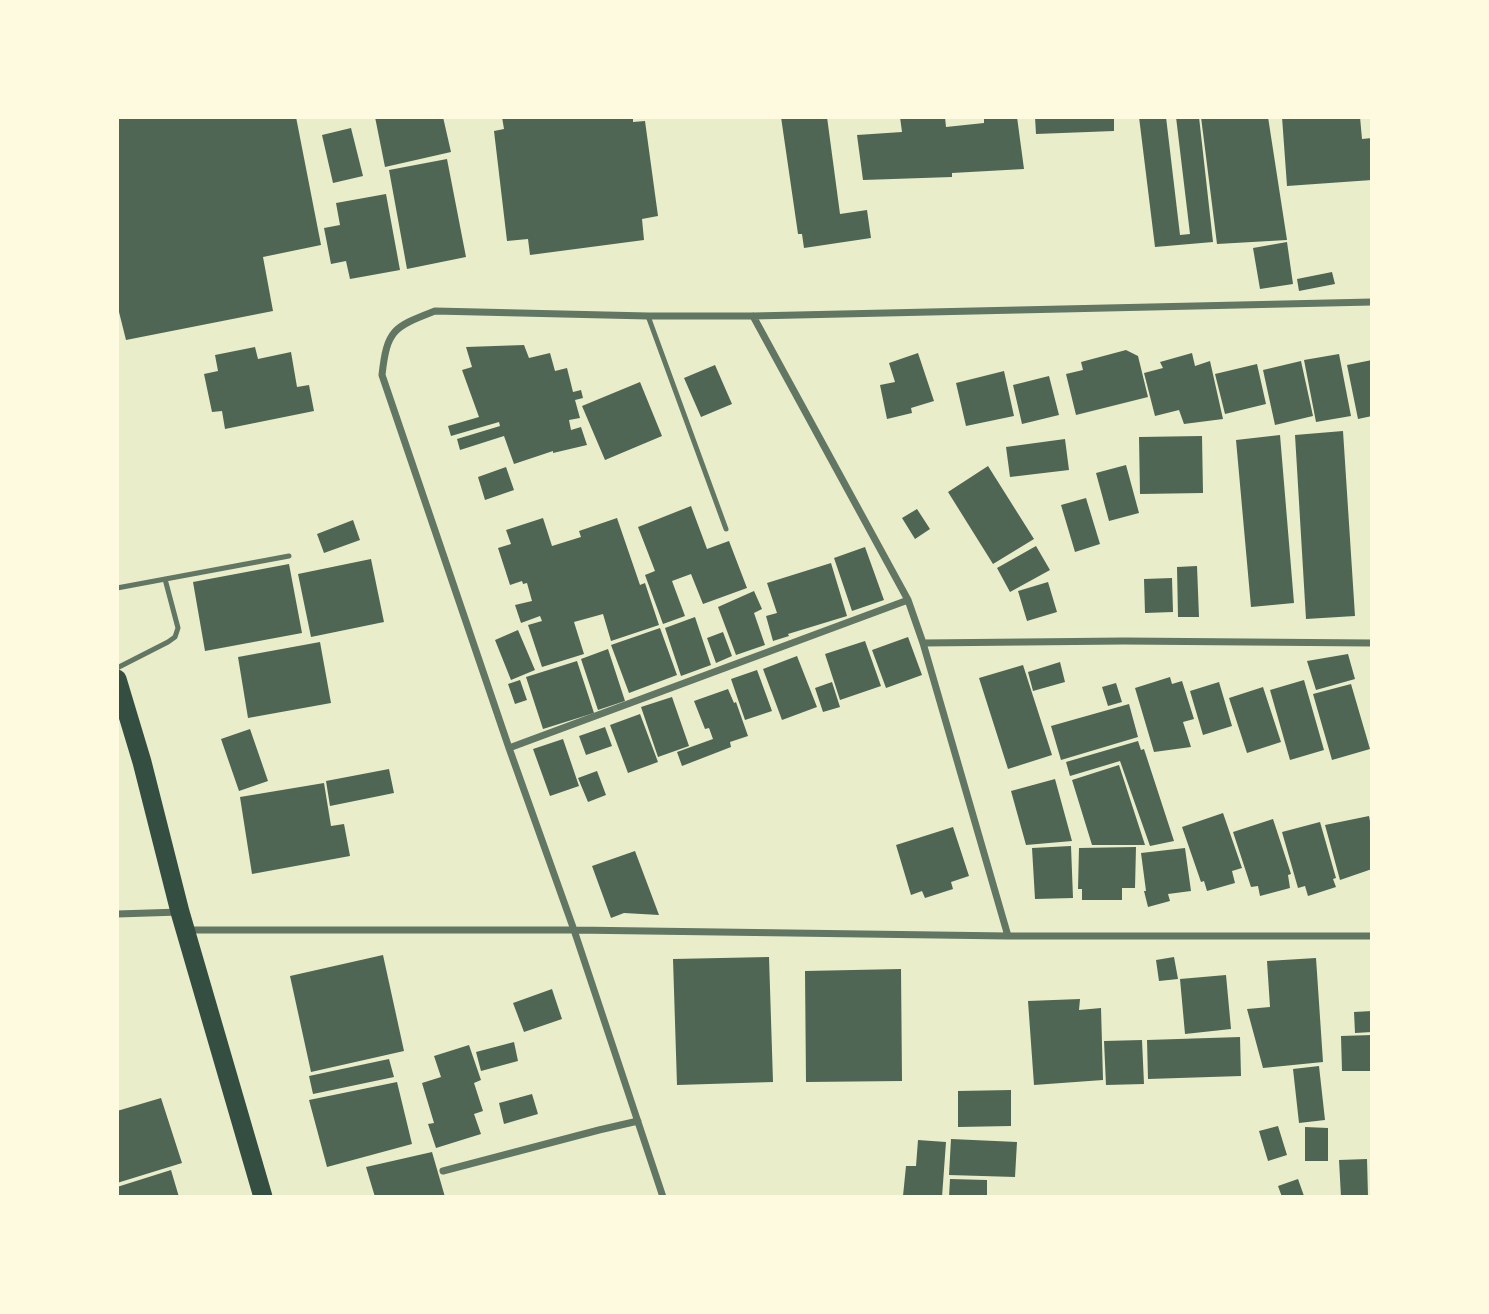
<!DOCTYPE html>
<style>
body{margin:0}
#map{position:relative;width:1489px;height:1314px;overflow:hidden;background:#e9edc9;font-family:Overpass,sans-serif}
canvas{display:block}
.frame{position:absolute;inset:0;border:119px solid #fefae0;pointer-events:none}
</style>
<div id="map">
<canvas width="1489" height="1314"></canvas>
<div class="frame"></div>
</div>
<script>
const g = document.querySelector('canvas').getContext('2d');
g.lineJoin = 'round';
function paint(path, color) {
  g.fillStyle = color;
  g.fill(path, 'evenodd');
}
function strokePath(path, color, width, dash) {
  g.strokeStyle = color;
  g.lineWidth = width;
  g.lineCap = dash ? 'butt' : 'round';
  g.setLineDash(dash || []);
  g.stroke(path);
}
paint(new Path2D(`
 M117 117H296L321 245 263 257 273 311 126 340 117 304Z
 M375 117H443L451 152 385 167Z
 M502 117H633V122L645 121 658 216 642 219 644 240 530 255 528 239 507 241 494 131 504 129Z
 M781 117H827L840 214 867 210 871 238 804 248 802 234H798Z
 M900 117H945L946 127 984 123V117H1017L1024 169 952 173V177L863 180 857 135 902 132Z
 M1035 117H1114V131L1036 134Z
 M1139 117H1166L1180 235 1190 234 1176 117H1199L1213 242 1155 247Z
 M1201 117H1268L1287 240 1217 244Z
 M1282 117H1360L1362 139 1372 138V180L1287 186Z
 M351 128 363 176 333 183 322 135Z
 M447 159 466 257 407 269 389 170Z
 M386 194 400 270 350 279 346 261 331 264 324 228 340 225 336 203Z
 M1287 242 1293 284 1260 289 1253 248Z
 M1332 272 1335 284 1299 291 1297 279Z
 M524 345 529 358 550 353 555 371 567 368 573 392 581 390 583 398 575 400 580 418 569 420 571 430 581 427 587 445 553 453V451L514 464 504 436 460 450 457 439 500 426 499 422 451 436 448 426 479 417 462 370 472 367 466 347Z
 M255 347 258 359 291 352 297 387 309 385 314 411 225 429 222 411 212 412 204 374 218 371 215 355Z
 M1126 350 1138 356 1148 397 1076 415 1066 374 1083 370 1081 362Z
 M918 353 934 401 911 408 912 413 887 419 880 385 895 382 889 363Z
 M1192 353 1195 366 1210 361 1223 419 1184 424 1179 410 1155 416 1144 373 1163 368 1160 362Z
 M1339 354 1351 416 1316 422 1304 360Z
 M1372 360V416L1358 419 1347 365Z
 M1301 361 1313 416 1275 425 1263 370Z
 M1257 364 1266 404 1225 414 1215 374Z
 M715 365 732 404 701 417 684 378Z
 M1004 371 1014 416 966 426 956 383Z
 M1049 376 1059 415 1022 424 1013 385Z
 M640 382 662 436 605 460 582 406Z
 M1343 431 1355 616 1306 619 1295 435Z
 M1280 435 1294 603 1251 607 1236 440Z
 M1202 436 1203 493 1140 494 1139 437Z
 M1065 439 1069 470 1010 477 1006 447Z
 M1126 465 1139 513 1109 521 1096 473Z
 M988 466 1034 539 993 564 948 492Z
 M506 467 514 490 485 500 478 477Z
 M1086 498 1100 544 1075 552 1061 505Z
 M691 506 707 549 729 541 747 588 703 604 691 574 672 581 685 616 663 624 645 575 655 571 638 527Z
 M917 509 930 529 915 539 902 518Z
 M543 518 552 546 581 537 579 531 617 518 640 585 645 583 659 625 611 641 603 614 574 622 584 654 542 667 528 625 542 621 540 616 521 623 515 605 532 601 527 583 523 584 522 581 510 585 498 548 511 544 506 530Z
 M353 520 360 540 324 553 317 534Z
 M1036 546 1050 570 1010 592 997 568Z
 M865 547 884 600 852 611 834 558Z
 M371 559 384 622 311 637 298 574Z
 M831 563 847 616 788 634 789 636 773 641 766 616 777 613 767 583Z
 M289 564 302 633 205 651 193 582Z
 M1197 566 1199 617H1178L1177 567Z
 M1172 578 1173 612 1145 613 1144 579Z
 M1048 582 1057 612 1027 621 1018 591Z
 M754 591 762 609 754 613 765 645 736 655 718 607Z
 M695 617 711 665 681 676 665 628Z
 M660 628 677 675 629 693 611 645Z
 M518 630 535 670 511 680 495 640Z
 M723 632 732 656 716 663 707 638Z
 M908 637 922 675 886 688 872 650Z
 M865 641 881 686 840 700 825 654Z
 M320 642 331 703 248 718 238 657Z
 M608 649 625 701 598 710 581 659Z
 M1348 654 1355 679 1316 690 1307 661Z
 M797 656 817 707 782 720 763 669Z
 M577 661 594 713 543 729 526 677Z
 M1060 662 1065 682 1033 691 1028 672Z
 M1023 665 1052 755 1008 769 979 678Z
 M757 670 772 711 745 720 731 679Z
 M1170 677 1172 684 1182 681 1194 719 1183 722 1191 747 1154 752 1135 688Z
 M520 680 527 700 515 704 508 684Z
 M1304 680 1324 750 1290 760 1270 690Z
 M832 682 840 707 823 712 815 688Z
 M1219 682 1232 726 1203 735 1190 691Z
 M1116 683 1122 702 1108 706 1102 687Z
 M1351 684 1370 749 1332 760 1313 694Z
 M1263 687 1281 742 1247 753 1229 698Z
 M728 689 734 703 736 702 748 736 730 742 731 747 682 766 677 752 713 739 709 728 705 729 694 701Z
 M672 697 689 746 658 757 641 707Z
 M1129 704 1138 737 1061 760 1051 726Z
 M640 714 658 762 628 773 610 725Z
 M605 727 612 746 586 755 579 736Z
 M250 729 268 781 239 791 221 739Z
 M563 739 579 786 550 796 533 749Z
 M1138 741 1141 750 1144 749 1174 841 1150 846 1120 761 1070 776 1066 762Z
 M1119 765 1145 845H1092L1072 780Z
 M389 769 394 793 330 806 326 781Z
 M597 771 606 795 588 802 578 778Z
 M1055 779 1072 841 1026 845 1011 791Z
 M324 783 331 826 344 824 350 856 252 874 240 797Z
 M1223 813 1242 868 1232 871 1235 883 1207 891 1204 881 1201 882 1182 827Z
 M1369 816 1372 831V869L1340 880 1325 825Z
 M1273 819 1291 874 1288 875 1290 888 1260 896 1258 886 1251 887 1233 832Z
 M1320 822 1336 878 1333 879 1336 887 1308 896 1305 886 1298 888 1282 832Z
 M953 827 969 876 951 882 953 889 925 898 922 891 911 895 896 845Z
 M1071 846 1073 898 1035 899 1032 848Z
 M1136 847 1135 888H1122V900H1082V889H1078L1079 848Z
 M1185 848 1191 891 1168 894 1170 901 1148 907 1144 891H1146L1141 853Z
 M635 851 659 915 624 913 611 918 592 866Z
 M383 955 404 1051 311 1072 290 976Z
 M769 957 773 1082 677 1085 673 959Z
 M1174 957 1178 979 1159 981 1156 960Z
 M1316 958 1323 1062 1263 1068 1247 1009 1270 1007 1267 961Z
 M901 969 902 1081 806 1082 805 971Z
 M1226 975 1231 1029 1185 1034 1180 979Z
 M552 989 562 1019 524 1032 513 1003Z
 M1080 999 1079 1010 1101 1008 1103 1080 1034 1085 1028 1001Z
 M1372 1011V1032L1355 1033 1354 1012Z
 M1372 1035V1071H1342L1341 1036Z
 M1240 1037 1241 1076 1148 1079 1147 1040Z
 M1142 1040 1144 1084 1106 1085 1104 1041Z
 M514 1042 518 1061 481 1071 476 1052Z
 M469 1045 481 1080 474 1083 483 1111 474 1114 481 1134 436 1148 428 1124 434 1123 422 1083 441 1077 434 1056Z
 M389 1059 394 1077 313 1094 309 1076Z
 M1319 1066 1325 1120 1299 1123 1293 1069Z
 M397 1082 412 1144 327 1167 309 1100Z
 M1011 1090V1126L958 1127V1091Z
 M532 1094 538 1114 504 1124 499 1103Z
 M161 1098 182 1163 117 1183V1111Z
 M1278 1126 1287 1155 1268 1161 1259 1131Z
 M1305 1127 1328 1128V1161H1305Z
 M951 1139 1017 1142 1015 1177 949 1175Z
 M918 1140 946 1142 942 1197 903 1196 906 1166H916Z
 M432 1152 445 1197H375L366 1167Z
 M1367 1159 1368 1196 1341 1197 1339 1160Z
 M171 1170 179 1197H117V1187Z
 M950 1179 987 1180V1197H949Z
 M1298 1179 1304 1196 1282 1197 1278 1186Z`), '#4f6655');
strokePath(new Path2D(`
 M648 316 726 529
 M117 588 289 556
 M117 668 168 642 175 637 178 628 165 579`), '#617663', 5);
strokePath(new Path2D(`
 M753 316 908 600 923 643 1008 936
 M923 643 1124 641 1372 643
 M509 748 908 600
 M117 914 180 912
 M186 930H574L1008 936H1372
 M443 1171 599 1130 638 1121
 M663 1197 574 930 509 748 382 375C387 329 394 327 435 311L648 316H753L1372 302`), '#617663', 7);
strokePath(new Path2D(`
 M117 679 142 762 180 912 263 1197`), '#344e41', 19);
</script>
